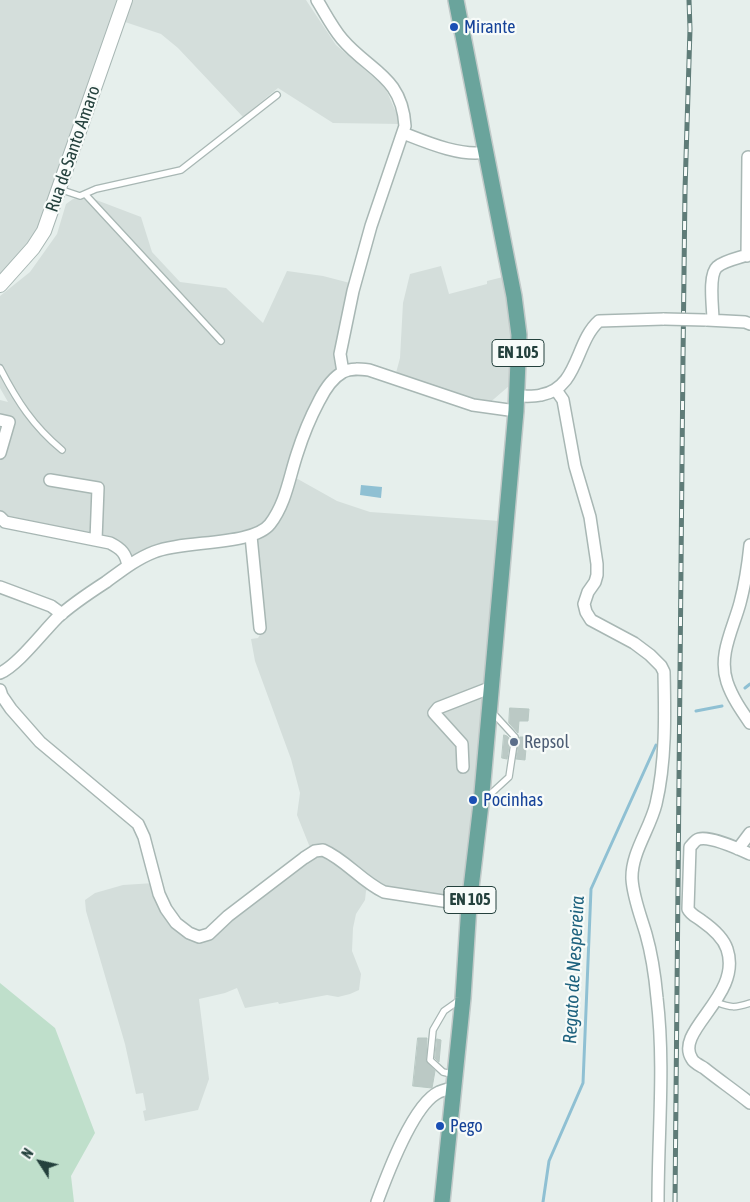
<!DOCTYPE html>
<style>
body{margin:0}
#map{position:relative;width:750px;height:1202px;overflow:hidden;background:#e6efec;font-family:"Asap Condensed",sans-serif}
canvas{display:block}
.north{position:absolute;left:15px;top:1137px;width:50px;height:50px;-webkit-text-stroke:4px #f7fbf9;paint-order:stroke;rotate:305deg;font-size:14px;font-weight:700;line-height:20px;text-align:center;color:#24413d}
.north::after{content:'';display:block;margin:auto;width:18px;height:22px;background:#24413d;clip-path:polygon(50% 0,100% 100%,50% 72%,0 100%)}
</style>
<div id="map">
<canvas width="750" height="1202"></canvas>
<div class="north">N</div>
</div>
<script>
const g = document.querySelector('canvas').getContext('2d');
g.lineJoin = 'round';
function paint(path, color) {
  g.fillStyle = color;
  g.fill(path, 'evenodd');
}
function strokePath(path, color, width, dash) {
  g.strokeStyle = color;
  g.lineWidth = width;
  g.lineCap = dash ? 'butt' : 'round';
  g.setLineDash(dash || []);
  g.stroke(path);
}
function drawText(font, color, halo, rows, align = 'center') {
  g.font = font + ' "Asap Condensed",sans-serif';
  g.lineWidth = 4.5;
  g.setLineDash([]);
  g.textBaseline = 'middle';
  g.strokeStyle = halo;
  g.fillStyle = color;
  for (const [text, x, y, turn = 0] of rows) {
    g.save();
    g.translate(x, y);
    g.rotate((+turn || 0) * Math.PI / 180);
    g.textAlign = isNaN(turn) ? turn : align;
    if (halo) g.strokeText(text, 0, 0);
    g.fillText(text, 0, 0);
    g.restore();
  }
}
paint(new Path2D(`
 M0 0H306L336 45 385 87 401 124 333 123 278 88 243 117 178 48 161 34 122 21 42 227 0 280Z
 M82 197 91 198 141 217 152 252 180 282 226 288 263 323 287 271 323 276 350 283 339 369 289 476 296 478 337 501 370 512 500 521 467 892 457 899 387 892 371 883 366 891 365 900 356 914 353 928 352 951 361 974 359 990 350 994 338 997 327 995 279 1004 278 1002 245 1008 237 988 225 993 199 999 209 1079 198 1110 145 1121 143 1111 146 1110 143 1093 136 1094 125 1044 86 911 85 900 95 893 123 885 154 883 190 938 201 940 313 855 297 815 300 793 291 759 255 661 251 639 258 638 264 628 251 537 166 547 132 563 123 548 10 522 0 514V400L8 402 0 388V296L30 272 57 234 66 204 73 199Z
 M441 266 449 294 487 284V281L503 277 511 338 509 386 487 405 396 373 400 358 403 303 410 274Z`), '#d4dedb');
paint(new Path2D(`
 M0 983 55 1028 95 1133 71 1176 74 1202H0Z`), '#bfdfcb');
paint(new Path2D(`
 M361 485 382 487 381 498 360 495Z`), '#8fc0d3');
strokePath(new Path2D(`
 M745 688 750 684
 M696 711 722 706
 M543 1202 549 1161 583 1083 591 889 656 745`), '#8fc0d3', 3);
const building = new Path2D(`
 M510 708 529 709 528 721H519L518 733 509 723Z
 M504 735 507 736 510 739 507 759 502 758Z
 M520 737H527L525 760 516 759Z
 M418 1038H427L426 1061 435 1071 432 1088 413 1086Z
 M437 1039 441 1040 439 1062 435 1058Z`);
paint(building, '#bbc9c5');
strokePath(building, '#b8c8c3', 1);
const service = new Path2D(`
 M59 189 80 196 96 189 181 170 277 95
 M85 194 221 341
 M0 368C17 401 33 426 62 450
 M484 800 509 777 515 737 492 712
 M716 1002C731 1008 735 1008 750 1003
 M455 1075 443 1072 430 1060 433 1030 444 1011 461 999`);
const minor = new Path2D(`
 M317 0C325 13 332 27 342 39 369 71 402 76 405 126L371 226 353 291 340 354 343 372
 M403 133C426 142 461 157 486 152
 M747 256 748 157
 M707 320 745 322 750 324
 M713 320C713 308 708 275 717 267 725 260 740 258 750 254
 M556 390 563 400 575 466 590 517 597 564V575L595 582 588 592 584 604 586 612 591 620 634 643 650 655 661 666 664 672C665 715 666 762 656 804 650 829 631 853 632 879 633 897 641 917 646 934 652 955 655 976 657 998 665 1065 658 1134 658 1202
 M517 396C524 396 533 397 541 395 579 388 575 342 599 321L664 319
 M0 420 9 422 0 453
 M50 480 98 488 96 540
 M0 517 5 522 110 543C122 549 126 554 128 566
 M251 536 260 628
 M750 545C748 565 745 584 740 603 733 629 718 655 727 682 732 697 741 710 750 723
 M0 587 51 606 62 614
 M0 673C17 666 42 633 57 618 72 604 89 593 106 582 121 571 136 559 154 552 183 540 253 546 270 524 286 503 289 478 297 454 303 435 310 418 319 401 324 391 332 378 343 372 351 368 360 369 369 370L473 405 516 411
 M0 690 2 696 11 709 40 742 138 824 144 837 159 894 166 909 176 923 189 933 199 937 209 934 228 916 304 858 315 851 323 850C346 860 361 881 384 892L469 905
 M463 767 462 744 434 713 438 708 492 687
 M738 849 750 833
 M750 854C739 849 711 836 699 839 695 840 693 844 690 847L688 909C691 915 697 917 702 921 712 928 723 937 727 949 743 996 673 1031 692 1059 694 1063 701 1066 704 1068 719 1080 735 1091 750 1103
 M377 1202C387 1175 413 1104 439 1092 444 1090 449 1089 454 1087`);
const tertiary = new Path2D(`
 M0 285 33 248 44 231 125 0`);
const primary = new Path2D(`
 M442 1202 463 998 469 905 481 804 516 411 519 335 514 296 456 0`);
strokePath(service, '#a8b7b4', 8);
strokePath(minor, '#a8b7b4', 14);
strokePath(tertiary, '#a8b7b4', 16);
strokePath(primary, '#c2cac9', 18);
strokePath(service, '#fff', 5.5);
strokePath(minor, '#fff', 11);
strokePath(tertiary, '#fff', 14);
strokePath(primary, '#6aa49c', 15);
const rail = new Path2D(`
 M675 1202 683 357 685 190 690 29 689 0`);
strokePath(rail, '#5f7c78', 5);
strokePath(rail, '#f7fbf9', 3, [9]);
const minorBridge = new Path2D(`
 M664 319 705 320`);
strokePath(minorBridge, '#a8b7b4', 14, []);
strokePath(minorBridge, '#fff', 11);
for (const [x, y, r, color] of [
 [454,27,5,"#1a4fb4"],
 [514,742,5,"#5c6f8a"],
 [473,800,5,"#1a4fb4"],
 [440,1126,5,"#1a4fb4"]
]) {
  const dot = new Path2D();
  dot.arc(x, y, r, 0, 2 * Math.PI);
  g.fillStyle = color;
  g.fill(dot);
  strokePath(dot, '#f7fbf9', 2);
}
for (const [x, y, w] of [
 [518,353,52],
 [470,900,52]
]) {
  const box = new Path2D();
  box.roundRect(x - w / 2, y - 13.5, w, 27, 4);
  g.fillStyle = '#f7fbf9';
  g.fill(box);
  strokePath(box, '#24413d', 1);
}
drawText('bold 16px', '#24413d', null, [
 ["EN 105",518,353],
 ["EN 105",470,900]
]);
drawText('18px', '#164399', '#f7fbf9', [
 ["Mirante",464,27],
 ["Pocinhas",483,800],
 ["Pego",450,1126]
], 'left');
drawText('18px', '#24413d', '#f7fbf9', [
 ["Rua de Santo Amaro",73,149,-71]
]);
drawText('18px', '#4e5e75', '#f7fbf9', [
 ["Repsol",524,742]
], 'left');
drawText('italic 19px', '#1e627e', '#f7fbf9', [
 ["Regato de Nespereira",574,970,-87]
]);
</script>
